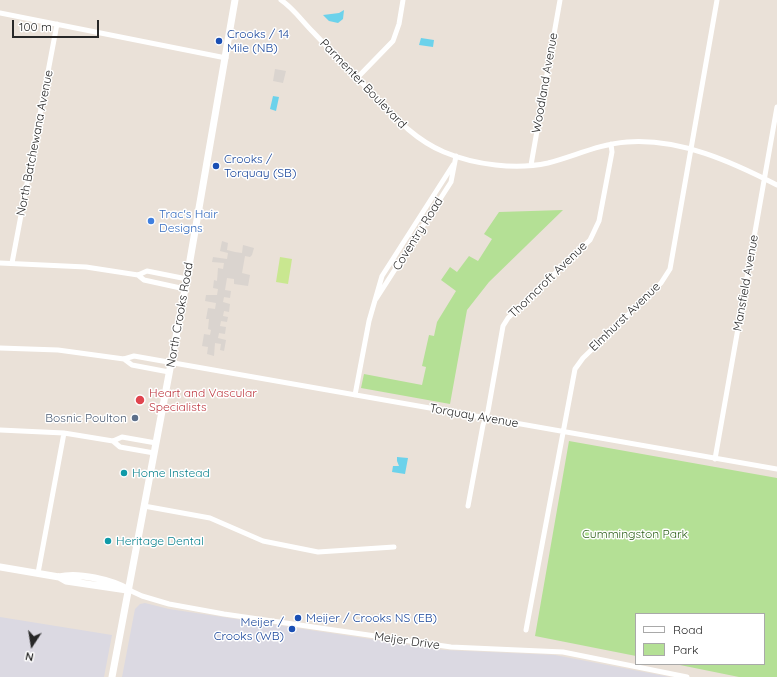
<!DOCTYPE html>
<style>
body{margin:0}
#map{position:relative;width:777px;height:677px;overflow:hidden;background:#eae1d8;font-family:Quicksand,sans-serif}
canvas{display:block}
.legend{position:absolute;left:635px;top:613px;width:130px;height:52px;box-sizing:border-box;background:#fff;border:1px solid #a9a9a9;margin:0;padding:5px 7px;list-style:none;font-size:12px;color:#272727}
.legend li{display:flex;align-items:center;gap:8px;height:20px}
.legend b{width:20px;border:1px solid #a9a9a9}
.north{position:absolute;left:12px;top:625px;width:40px;height:40px;-webkit-text-stroke:3px #fff;paint-order:stroke;rotate:192deg;font-size:11px;font-weight:700;line-height:16px;text-align:center;color:#272727}
.north::after{content:'';display:block;margin:auto;width:14px;height:18px;background:#272727;clip-path:polygon(50% 0,100% 100%,50% 72%,0 100%)}
.scale{position:absolute;left:12px;top:20px;width:87px;height:18px;box-sizing:border-box;border:2px solid #272727;border-top:0;padding-left:5px;font-size:12px;line-height:14px;white-space:nowrap;color:#272727;-webkit-text-stroke:3px #fff;paint-order:stroke}
</style>
<div id="map">
<canvas width="777" height="677"></canvas>
<ul class="legend">
<li><b style="height:5px;background:#fff"></b>Road</li>
<li><b style="height:11px;background:#b4e095"></b>Park</li>
</ul>
<div class="north">N</div>
<div class="scale">100 m</div>
</div>
<script>
const g = document.querySelector('canvas').getContext('2d');
g.lineJoin = 'round';
function paint(path, color) {
  g.fillStyle = color;
  g.fill(path, 'evenodd');
}
function strokePath(path, color, width, dash) {
  g.strokeStyle = color;
  g.lineWidth = width;
  g.lineCap = dash ? 'butt' : 'round';
  g.setLineDash(dash || []);
  g.stroke(path);
}
function drawText(font, color, halo, rows, align = 'center') {
  g.font = font + ' Quicksand,sans-serif';
  g.lineWidth = 3;
  g.setLineDash([]);
  g.textBaseline = 'middle';
  g.strokeStyle = halo;
  g.fillStyle = color;
  for (const [text, x, y, turn = 0] of rows) {
    g.save();
    g.translate(x, y);
    g.rotate((+turn || 0) * Math.PI / 180);
    g.textAlign = isNaN(turn) ? turn : align;
    if (halo) g.strokeText(text, 0, 0);
    g.fillText(text, 0, 0);
    g.restore();
  }
}
paint(new Path2D(`
 M145 603 169 609 444 650 555 655 670 677H122L135 609 140 604Z
 M0 617 112 635 104 677H0Z`), '#dbd9e2');
paint(new Path2D(`
 M563 210 489 282 467 310 450 404 361 388 364 374 422 385 426 367 422 366 429 335 434 336 437 322 456 291 441 280 450 267 457 272 469 256 478 261 492 239 484 234 499 212Z
 M569 441 777 478V677H739L675 664H764V614H636V656L535 636Z`), '#b4e095');
paint(new Path2D(`
 M280 257 292 259 288 284 276 282Z`), '#c9e790');
paint(new Path2D(`
 M275 69 286 71 283 83 273 81Z
 M222 241 228 243 227 250 235 252 242 253 243 245 254 248 252 255 250 257 245 256 242 273 250 275 248 286 234 284V279L227 278 225 290 231 291 230 298 224 297 223 302 230 304 229 312 224 311 223 316 228 317 227 322 221 321 220 326 226 327 225 334 219 333 218 338 226 340 224 351 220 350 221 344 215 343 214 356 207 354 208 347 202 346 204 334 210 335 211 330 208 329 209 319H206L208 308 215 309 216 303 205 301 206 295H217L218 289 213 288 214 280 217 281 218 268 223 269 224 263 212 262 213 257 227 259 228 253 220 251Z`), '#dad4cf');
paint(new Path2D(`
 M344 10 343 19 338 23 329 21 323 15 339 13Z
 M421 38 434 40 433 47 419 45Z
 M273 96 279 97 276 111 270 109Z
 M397 457 408 458 405 474 392 472 393 466H399L397 461Z`), '#6cd2eb');
strokePath(new Path2D(`
 M281 0C293 8 303 22 313 32 332 52 351 72 370 91 393 115 413 139 444 152 475 165 516 170 548 163 575 156 599 144 627 142 680 138 732 162 777 185
 M0 13 226 58
 M357 78 393 41 399 24 403 0
 M531 165 560 0
 M0 263 86 267 138 275 147 271 187 279
 M12 263 57 24
 M138 275 144 280 185 289
 M376 299 451 182 456 156
 M0 348 58 350 124 359 134 356 777 469
 M124 359 132 365 169 372
 M355 395 369 321 382 276 453 165
 M0 430 64 433 113 441 122 437 156 443
 M113 441 120 447 154 453
 M715 459 777 107
 M144 506 210 518 263 541 318 552 394 547
 M468 506 483 425 488 411 503 326 508 318 590 240 599 221 612 152 611 144
 M38 573 64 433
 M129 590 142 596 169 604 224 614 451 647 563 652 687 677
 M526 630 575 369 583 358 661 283 670 269 717 0`), '#fff', 5);
strokePath(new Path2D(`
 M0 567 59 577C78 572 112 580 129 590
 M59 577 66 581 127 590
 M112 677 185 289 235 0`), '#fff', 7);
for (const [x, y, r, color] of [
 [219,41,4,"#1a4fb4"],
 [216,166,4,"#1a4fb4"],
 [151,221,4,"#3f7fe0"],
 [140,400,5,"#e0444e"],
 [135,418,4,"#5c6f8a"],
 [124,473,4,"#0f9aa8"],
 [108,541,4,"#0f9aa8"],
 [298,618,4,"#1a4fb4"],
 [292,629,4,"#1a4fb4"]
]) {
  const dot = new Path2D();
  dot.arc(x, y, r, 0, 2 * Math.PI);
  g.fillStyle = color;
  g.fill(dot);
  strokePath(dot, '#fff', 1.5);
}
drawText('12px', '#164399', '#fff', [
 ["Crooks / 14",227,34],
 ["Mile (NB)",227,48],
 ["Crooks /",224,159],
 ["Torquay (SB)",224,173],
 ["Meijer / Crooks NS (EB)",306,618],
 ["Meijer /",284,622,"right"],
 ["Crooks (WB)",284,636,"right"]
], 'left');
drawText('12px', '#272727', '#fff', [
 ["Woodland Avenue",545,83,-80],
 ["Parmenter Boulevard",363,84,46],
 ["North Batchewana Avenue",35,143,-79],
 ["Coventry Road",418,234,-58],
 ["Thorncroft Avenue",548,280,-44],
 ["Mansfield Avenue",746,283,-80],
 ["North Crooks Road",180,315,-80],
 ["Elmhurst Avenue",625,317,-44],
 ["Torquay Avenue",474,416,10],
 ["Meijer Drive",407,641,8]
]);
drawText('12px', '#366cbe', '#fff', [
 ["Trac's Hair",159,214],
 ["Designs",159,228]
], 'left');
drawText('12px', '#be3a42', '#fff', [
 ["Heart and Vascular",149,393],
 ["Specialists",149,407]
], 'left');
drawText('12px', '#4e5e75', '#fff', [
 ["Bosnic Poulton",127,418]
], 'right');
drawText('12px', '#0d838f', '#fff', [
 ["Home Instead",132,473],
 ["Heritage Dental",116,541]
], 'left');
drawText('12px', '#2e611a', '#fff', [
 ["Cummingston Park",635,534]
]);
</script>
